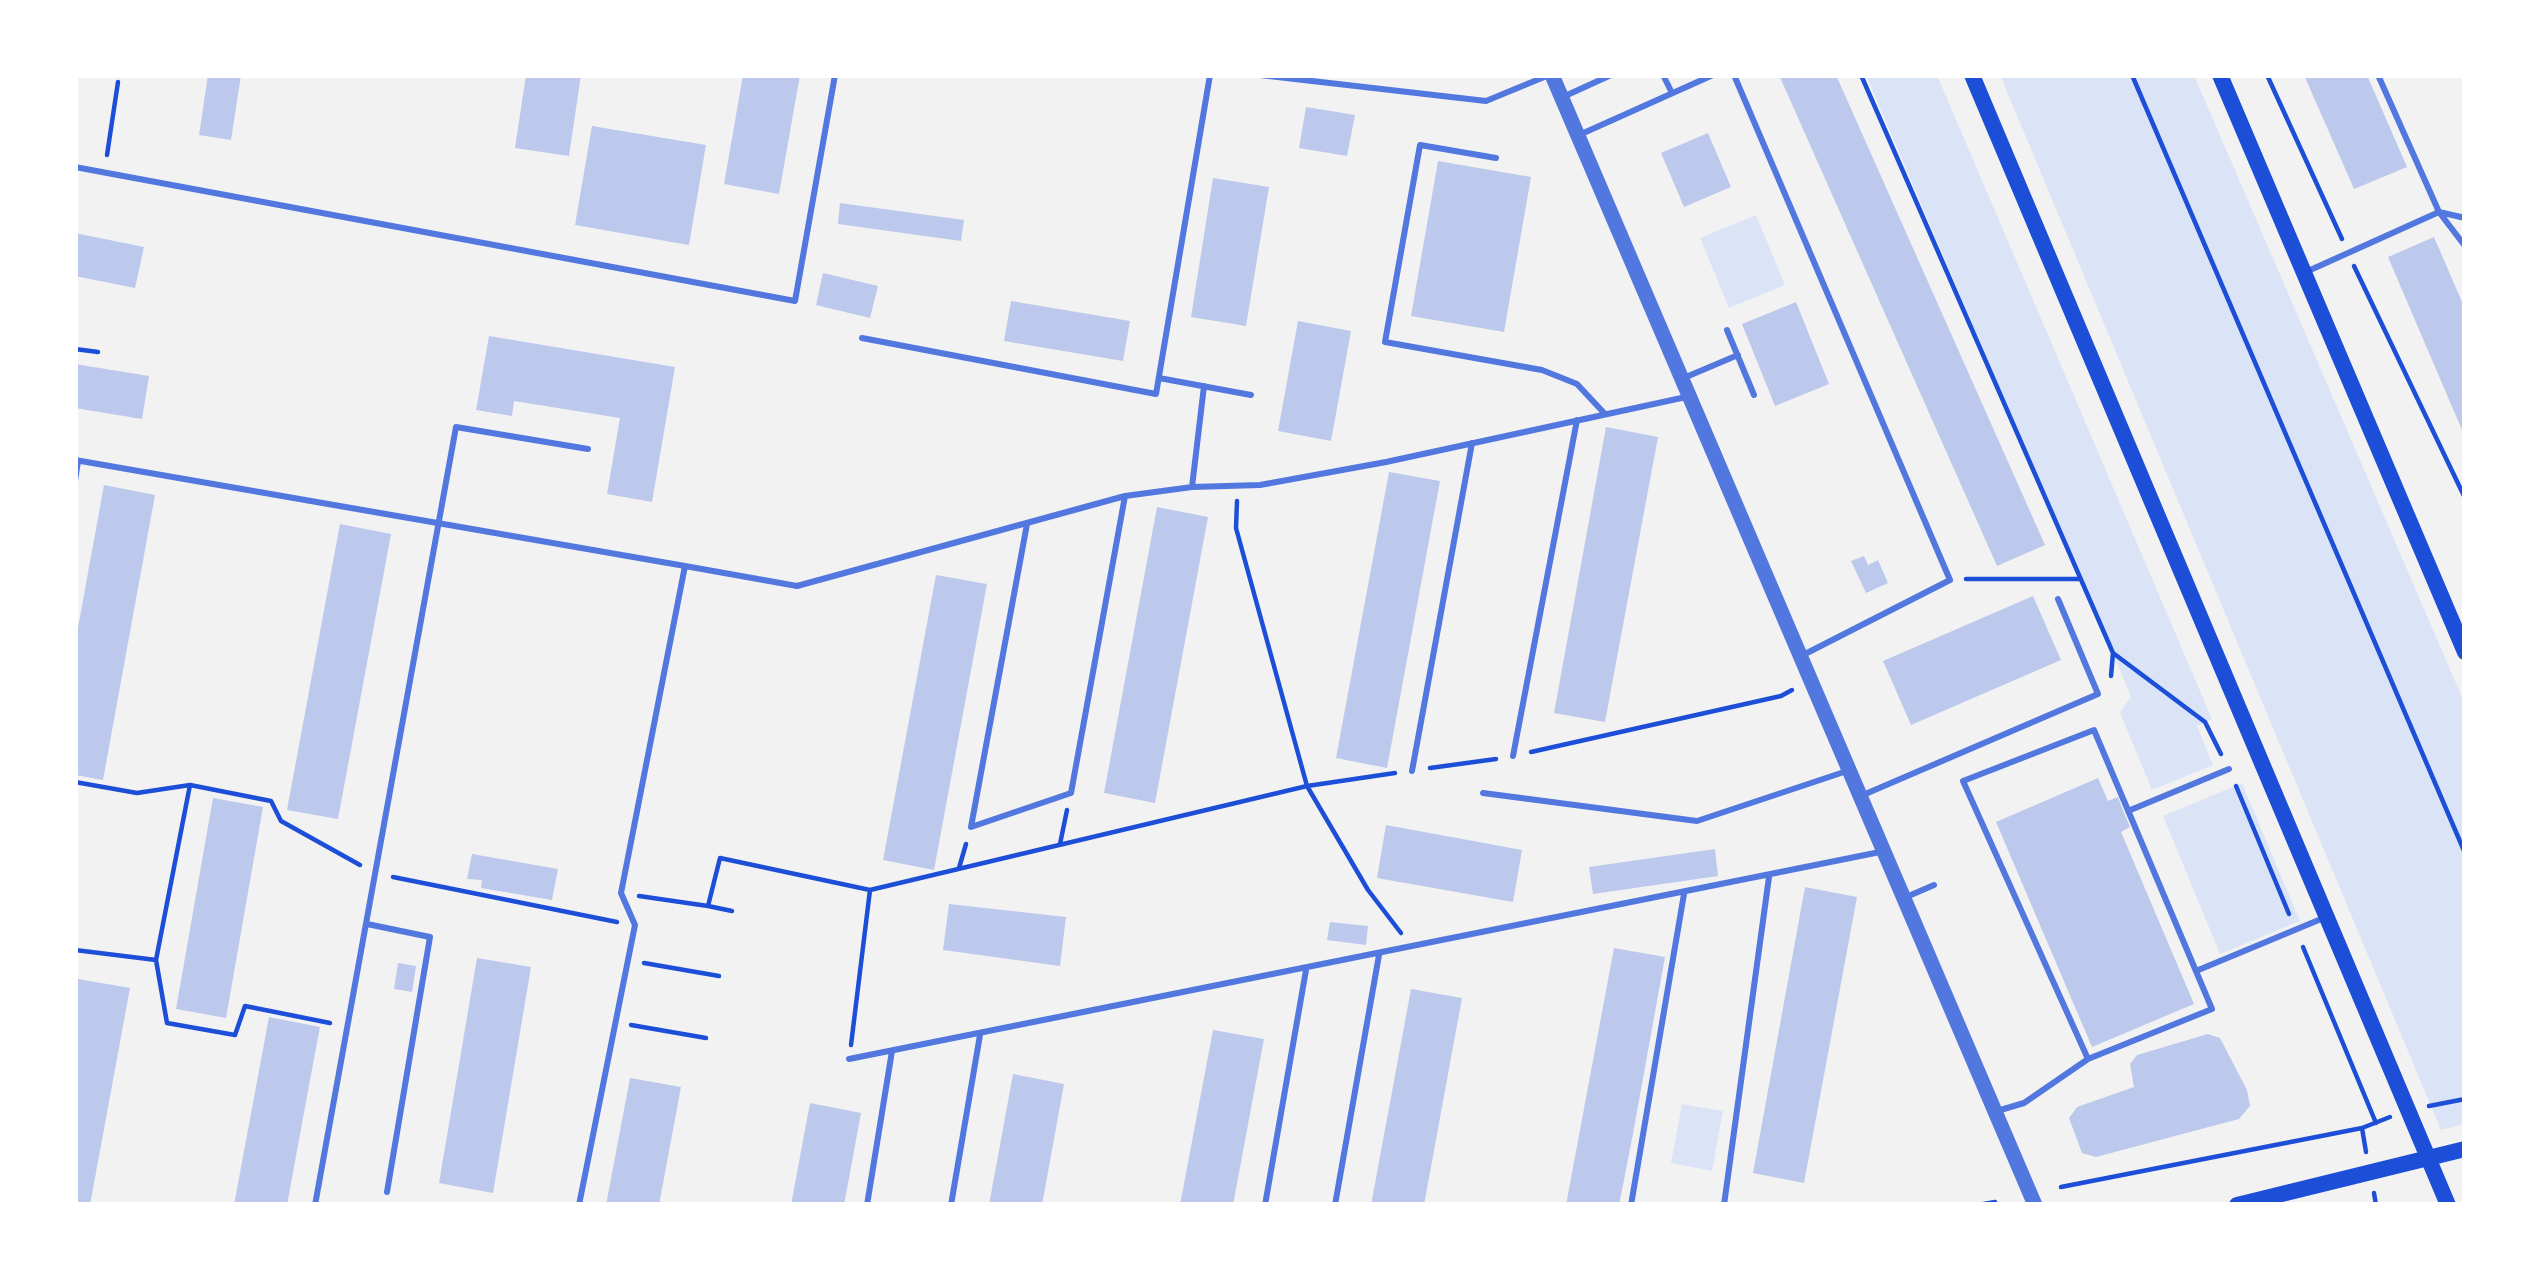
<!DOCTYPE html>
<style>
body{margin:0}
#map{position:relative;width:2540px;height:1280px;overflow:hidden;background:#f2f2f2;font-family:Ubuntu,sans-serif}
canvas{display:block}
.frame{position:absolute;inset:0;border:78px solid #fff;pointer-events:none}
</style>
<div id="map">
<canvas width="2540" height="1280"></canvas>
<div class="frame"></div>
</div>
<script>
const g = document.querySelector('canvas').getContext('2d');
g.lineJoin = 'round';
function paint(path, color) {
  g.fillStyle = color;
  g.fill(path, 'evenodd');
}
function strokePath(path, color, width, dash) {
  g.strokeStyle = color;
  g.lineWidth = width;
  g.lineCap = dash ? 'butt' : 'round';
  g.setLineDash(dash || []);
  g.stroke(path);
}
paint(new Path2D(`
 M1866 75H1937L2212 719 2197 726 2213 765 2152 790 2120 713 2131 696Z
 M2000 75H2194L2465 704V1124L2441 1130Z
 M1756 215 1785 285 1729 308 1700 238Z
 M2242 783 2300 921 2220 954 2163 816Z
 M1682 1104 1723 1111 1712 1171 1671 1163Z`), '#dbe4f7');
paint(new Path2D(`
 M208 75H241L231 140 199 135Z
 M526 75H581L569 156 515 148Z
 M743 75H800L779 194 724 184Z
 M1779 75H1836L2045 545 1997 566Z
 M2304 75H2367L2407 167 2354 189Z
 M1306 107 1355 115 1347 156 1299 148Z
 M592 126 706 145 689 245 575 225Z
 M1708 133 1731 187 1684 207 1661 153Z
 M1438 161 1531 177 1504 332 1411 316Z
 M1213 178 1269 187 1246 326 1191 317Z
 M840 203 964 220 961 241 838 224Z
 M75 233 144 247 135 288 75 276Z
 M2434 237 2465 309V437L2388 257Z
 M823 273 878 286 870 318 816 305Z
 M1011 301 1130 321 1123 361 1004 341Z
 M1796 302 1829 384 1775 406 1742 324Z
 M1298 321 1351 331 1331 441 1278 431Z
 M489 336 675 367 652 502 607 494 620 418 514 401 512 416 476 410Z
 M75 364 149 376 142 419 75 408Z
 M1606 427 1658 437 1605 722 1554 713Z
 M1389 472 1440 481 1387 768 1336 758Z
 M104 485 155 495 103 780 75 775V644Z
 M1157 507 1208 517 1155 803 1104 793Z
 M340 524 391 534 338 819 287 810Z
 M1864 556 1868 565 1878 560 1888 583 1866 593 1851 561Z
 M936 575 987 584 934 870 883 860Z
 M2033 596 2061 660 1911 725 1883 661Z
 M2098 778 2108 801 2118 797 2124 813 2130 827 2121 832 2194 1004 2092 1047 1996 822Z
 M213 798 263 807 226 1018 176 1009Z
 M1386 825 1522 850 1513 902 1377 878Z
 M1715 849 1718 876 1593 894 1589 867Z
 M472 854 558 869 552 900 481 888 482 880 467 879Z
 M1805 887 1857 897 1804 1183 1753 1173Z
 M949 904 1066 917 1060 966 943 950Z
 M1330 922 1368 926 1366 945 1327 940Z
 M1614 948 1665 957 1632 1139 1619 1205H1566Z
 M477 958 531 967 493 1193 439 1183Z
 M398 963 416 966 412 992 394 989Z
 M78 979 130 988 90 1205H75V997Z
 M1411 989 1462 998 1424 1205H1371Z
 M269 1017 320 1027 310 1080 287 1205H234Z
 M1213 1030 1264 1039 1233 1205H1180Z
 M2208 1034 2220 1038 2247 1090 2250 1106 2239 1119 2096 1157 2082 1153 2069 1118 2077 1107 2134 1087 2130 1064 2137 1055Z
 M1013 1074 1064 1084 1042 1205H989Z
 M630 1078 681 1087 659 1205H606Z
 M810 1103 861 1113 844 1205H791Z`), '#bdc9ec');
strokePath(new Path2D(`
 M1861 75 2113 653 2111 676
 M2132 75 2465 853
 M2267 75 2342 239
 M107 155 118 82
 M2354 266 2465 498
 M75 349 98 352
 M1237 501 1236 528 1307 786 1368 890 1401 933
 M1966 579H2080
 M2113 653 2205 722 2221 754
 M1531 752 1781 696 1792 690
 M1430 768 1496 759
 M75 782 137 793 190 785 271 801 281 821 360 865
 M2236 786 2289 914
 M1060 844 1067 810
 M959 868 966 844
 M393 877 617 922
 M639 896 708 906 720 858 870 890 1307 786 1395 773
 M708 906 732 911
 M2303 947 2376 1123
 M75 950 156 960 167 1023 235 1035 245 1006 330 1023
 M156 960 190 785
 M644 963 719 976
 M631 1025 706 1038
 M851 1045 870 890
 M2429 1106 2465 1099
 M2362 1128 2390 1117
 M2061 1187 2362 1128 2366 1152
 M2374 1193 2376 1205
 M1978 1205 1995 1202`), '#1d4ed8', 4.5);
strokePath(new Path2D(`
 M1260 75 1486 101 1549 75
 M1663 75 1672 93
 M1734 75 1950 580 1803 655
 M2378 75 2439 212 2465 246
 M1565 96 1611 75
 M1579 135 1713 75
 M1496 158 1420 145 1385 342 1542 370 1577 384 1605 414
 M75 167 795 301 835 75
 M2308 271 2439 212 2465 218
 M1727 330 1754 395
 M862 338 1156 394 1210 75
 M1686 377 1738 355
 M1159 378 1251 395
 M75 460 685 566 621 893 635 925 579 1205
 M75 481 78 461
 M1192 487 1204 386
 M1027 524 971 827 1071 793 1125 496
 M685 566 797 586 1125 496 1192 487 1260 485 1386 462 1686 397
 M1513 756 1577 420
 M1412 771 1472 443
 M1483 793 1697 821 1847 771
 M1863 795 2098 694 2058 599
 M2128 811 2229 769
 M1904 898 1934 885
 M367 924 430 937 387 1192
 M2196 971 2326 917
 M849 1059 1880 852
 M1997 1111 2024 1103 2088 1059 2212 1009 2094 730 1963 781 2088 1059
 M315 1205 456 427 588 449
 M867 1205 892 1051
 M951 1205 980 1035
 M1265 1205 1306 970
 M1335 1205 1379 955
 M1631 1205 1684 894
 M1724 1205 1769 877`), '#5277de', 6);
strokePath(new Path2D(`
 M1552 75 2035 1205`), '#5277de', 15);
strokePath(new Path2D(`
 M1972 75 2448 1205
 M2220 75 2465 652
 M2237 1205 2465 1149`), '#1d4ed8', 16);
</script>
